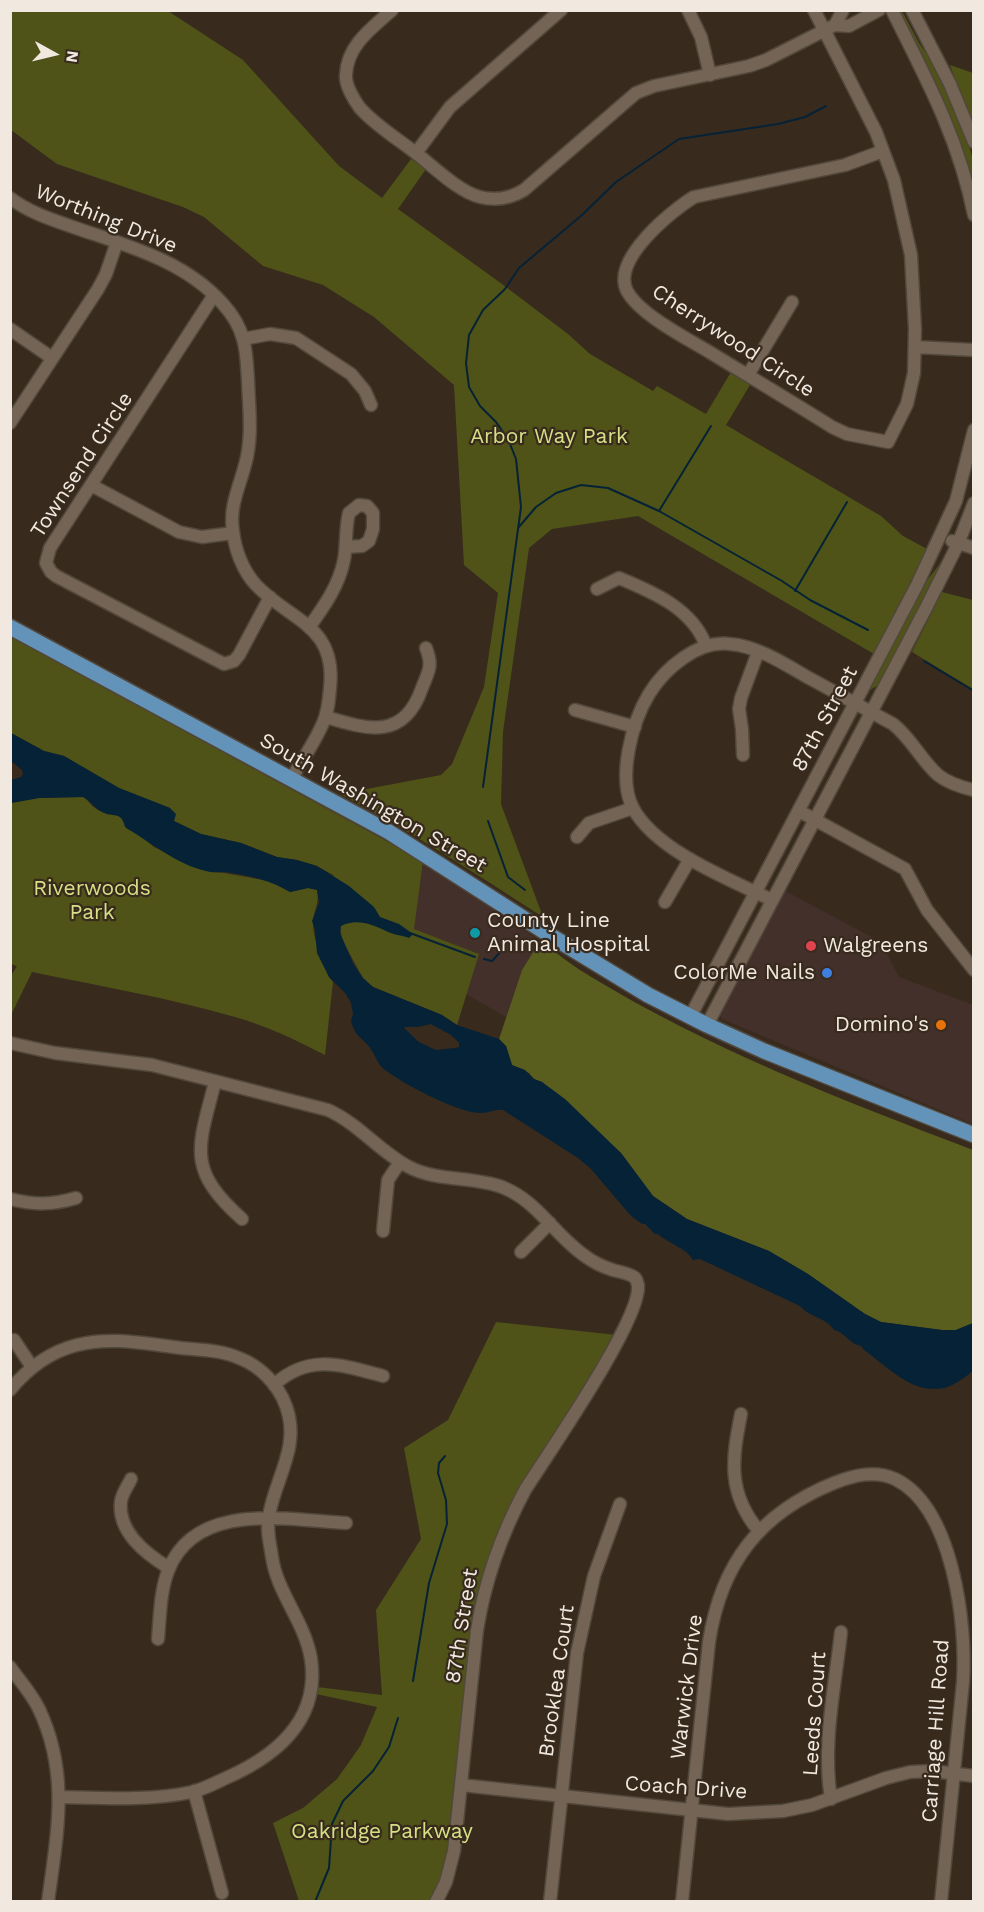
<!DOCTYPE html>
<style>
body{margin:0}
#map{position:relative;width:984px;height:1912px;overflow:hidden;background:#382b1e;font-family:"Work Sans",sans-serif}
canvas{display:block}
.frame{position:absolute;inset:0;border:12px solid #f1e9e0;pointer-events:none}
.north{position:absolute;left:24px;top:24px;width:60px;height:60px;-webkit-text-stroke:4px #382b1e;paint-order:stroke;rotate:98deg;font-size:16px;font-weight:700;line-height:24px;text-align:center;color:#f1e9e0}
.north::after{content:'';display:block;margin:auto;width:21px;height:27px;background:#f1e9e0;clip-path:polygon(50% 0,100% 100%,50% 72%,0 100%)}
</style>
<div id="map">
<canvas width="984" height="1912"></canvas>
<div class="frame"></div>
<div class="north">N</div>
</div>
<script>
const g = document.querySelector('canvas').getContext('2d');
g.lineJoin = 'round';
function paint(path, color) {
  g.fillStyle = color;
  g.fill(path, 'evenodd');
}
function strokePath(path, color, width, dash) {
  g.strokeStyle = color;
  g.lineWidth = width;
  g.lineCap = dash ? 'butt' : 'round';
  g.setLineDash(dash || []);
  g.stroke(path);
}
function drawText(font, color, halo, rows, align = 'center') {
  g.font = font + ' "Work Sans",sans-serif';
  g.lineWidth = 4.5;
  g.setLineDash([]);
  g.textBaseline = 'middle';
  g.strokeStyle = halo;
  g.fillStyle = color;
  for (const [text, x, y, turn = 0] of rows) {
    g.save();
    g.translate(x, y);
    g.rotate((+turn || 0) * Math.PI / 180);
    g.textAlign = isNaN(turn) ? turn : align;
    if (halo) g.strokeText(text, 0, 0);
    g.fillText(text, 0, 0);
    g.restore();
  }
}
paint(new Path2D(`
 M423 861 540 941 522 970 506 1017 466 994 479 954 413 929Z
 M785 891 881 942 899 977 973 1005V1124L722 1019 719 1013 721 1010Z`), '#44302b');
paint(new Path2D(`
 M11 11H168L243 60 339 166 382 198 411 159 426 169 398 209 502 284 568 334 590 354 653 391 657 386 706 414 731 372 750 385 726 425 881 516 903 536 927 549 874 654 638 516 552 529 529 548 503 732 501 804 543 917C476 874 410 831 340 794L441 775 452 764 484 687 498 593 464 565 454 385 374 317 323 285 263 266 204 217 183 207 57 164 11 130Z
 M897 11H902L919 43 936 67 966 136 973 159V190C957 126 928 69 897 11Z
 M950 65 973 73V129Z
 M946 556 880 684 870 690V687L925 583Z
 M942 592 973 600V689L912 652Z
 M11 637 423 861 414 929 479 954 457 1025 442 1015 373 987 363 978 342 940 333 875 317 866 297 860 277 857 241 843 201 834 174 821 170 808 119 788 64 756 44 751 11 733Z
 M83 797C89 800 89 804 95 808 101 813 111 814 120 816L127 829 136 832 154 847 207 871 224 873 269 881 290 892 308 888 317 890C320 904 313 910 313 923 313 940 322 960 329 977L333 982 325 1055C296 1040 267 1026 235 1017 169 998 100 986 32 972L11 1015V976L17 966 10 964 11 803 39 798Z
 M496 1322 617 1335 492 1552 450 1845 442 1875 430 1901H299L273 1823 303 1808 337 1779 361 1745 377 1707 316 1694 317 1687 382 1695 376 1610 421 1539 404 1448 448 1420Z`), '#4f5317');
paint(new Path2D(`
 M540 941C556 952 571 965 588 975 709 1049 842 1100 973 1150V1323L956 1330H942L881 1322 865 1314 808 1274 769 1251 687 1219 653 1196 621 1153 542 1082 534 1079 529 1073 512 1065 506 1046 499 1039 522 970Z`), '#595e1f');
paint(new Path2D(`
 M11 733 44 751 64 756 119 788 170 808 176 814 174 821 201 834 241 843 277 857 297 860 317 866 349 886 374 907 380 917 399 924 413 934 409 938C402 935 393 935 386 931 372 924 356 918 341 926L340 933 354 965 363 978 373 987 442 1015 457 1025 499 1039 506 1046 512 1065 525 1070 534 1079 542 1082 565 1099 621 1153 653 1196 687 1219 769 1251 808 1274 865 1314 881 1322 942 1330H956L973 1323V1371C965 1377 954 1386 944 1388 912 1395 887 1366 864 1350L861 1346C849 1344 845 1332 834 1330 827 1318 809 1317 800 1306L700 1259 693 1260C684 1246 670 1245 658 1234H655L645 1224H642L631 1216 591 1169 578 1158 503 1110C495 1109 489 1113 481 1113 457 1113 404 1084 385 1070 378 1065 376 1057 372 1051 365 1038 356 1040 351 1021L353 1014 351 1003 346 994 329 977 317 953 315 930 312 921 319 903 317 890 308 888 290 892C271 880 247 875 224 872 218 872 212 873 206 871 176 864 150 842 125 827 124 824 124 820 121 818 117 814 112 816 107 814 96 811 92 802 83 797L39 798 11 803V780L21 777 23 774 22 770 11 761ZM431 1024 451 1035 459 1043V1047C453 1049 450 1048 444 1049 425 1052 411 1056 402 1033L405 1027H418Z`), '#052236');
strokePath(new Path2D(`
 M659 511 711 426
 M518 528 536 507 556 493 581 485 608 488 659 511 782 581 810 600 868 630
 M795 591 847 502
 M924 661 974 691
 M483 787 521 507 516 459 508 439 496 422 480 406 469 387 466 363 469 335 483 310 505 289 519 268 582 215 616 182 679 139 778 124 805 117 826 106
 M488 821 508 877 525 890
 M410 933 475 957
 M484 959 492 961 504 948
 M413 1681 429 1583 447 1524 446 1500 438 1473 439 1463 445 1456
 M315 1902 329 1868 332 1824 343 1801 373 1771 389 1747 398 1718`), '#052236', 2);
strokePath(new Path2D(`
 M389 1024 414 1048 442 1061`), '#052236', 15);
const minor = new Path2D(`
 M392 10C372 28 347 45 346 75 345 85 354 100 360 108 376 126 398 139 417 154 434 167 459 192 480 197 496 201 511 198 524 190L636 93 654 86 749 66 766 60 835 25 849 26 879 10
 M688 10 701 37 710 75
 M814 10 876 132 894 180 911 255 915 329 914 373 907 404 888 442 847 434 832 427C792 402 752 378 711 353 688 339 640 315 627 291 611 260 671 211 694 197L845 165 883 151
 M892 10C926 78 959 139 974 215
 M912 10 950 84 974 142
 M835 25 843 10
 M416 153 450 107 561 10
 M10 198C30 213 53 220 76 228 128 246 185 261 223 304 232 314 240 327 243 339 247 352 247 367 248 380 249 409 253 437 245 465 239 488 229 507 233 531 235 550 243 571 256 585 290 621 337 625 330 688 329 700 328 712 323 723 315 742 302 760 292 778
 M214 295 50 548 46 563 51 572 56 576 224 664 234 661 239 655 270 597
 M10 329 52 358
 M243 339 270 334 296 338 351 374 365 391 371 405
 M915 347 974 350
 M748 375 792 302
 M10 423 98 289 106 274 117 242
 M91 485 179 532 202 537 233 533
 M952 541 974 548
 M597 589 619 578C653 592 693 609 706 646
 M310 626C325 605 339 585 344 560 347 544 345 528 349 513L359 505 367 506 373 513V529L369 541 362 546 346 547
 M575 710 635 727
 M326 717C369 730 404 740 422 688 429 670 433 666 426 648
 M743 755 742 729 739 709 741 698 758 652
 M799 811 905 869 927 910 974 970
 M577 837 589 823 633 808
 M772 900C729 879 656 851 633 808 617 778 632 722 649 694 665 668 698 640 730 644 758 646 786 665 809 678 837 693 865 709 893 724 911 738 921 760 938 775 948 783 961 787 973 790
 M665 902 690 859
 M690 1017 917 585 956 501 974 430
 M707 1025 927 606 958 544 974 503
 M10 1043 55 1053 152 1065 328 1110C359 1124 380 1152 409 1167 438 1182 472 1176 502 1187 538 1201 554 1235 585 1256 593 1262 603 1267 613 1270 619 1272 629 1273 634 1277 637 1279 637 1283 638 1285 642 1319 547 1455 525 1490 501 1535 485 1580 477 1630L454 1851 446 1882 436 1902
 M215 1082C198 1148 186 1169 242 1219
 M10 1199C34 1205 52 1205 76 1198
 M383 1231 388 1180 400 1162
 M521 1252 550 1223
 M14 1340 32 1367
 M274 1385C309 1353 342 1365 383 1376
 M10 1390C28 1368 49 1352 77 1345 111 1336 147 1344 181 1348 200 1350 221 1350 239 1358 260 1366 278 1384 286 1406 301 1447 275 1478 269 1516 266 1530 270 1543 272 1557 277 1593 305 1622 311 1659 320 1720 276 1756 226 1778 215 1783 204 1789 192 1792 149 1801 104 1798 60 1797
 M741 1414C732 1459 727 1493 759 1531
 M131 1479C128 1486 122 1493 121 1501 117 1532 146 1554 169 1568
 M158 1639C160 1617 160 1592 168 1571 195 1500 288 1520 346 1523
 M10 1667C20 1681 32 1694 39 1709 70 1775 57 1833 48 1902
 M461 1785 728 1814 783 1811 812 1805 886 1778 910 1772 932 1771 974 1776
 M194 1791 222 1893
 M831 1799C822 1744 835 1687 841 1632
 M550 1902 577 1653 594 1576 620 1504
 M682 1902 709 1642C721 1563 760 1513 834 1483 854 1475 875 1470 895 1479 953 1507 967 1625 963 1682L941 1902`);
const major = new Path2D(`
 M10 627 389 832 551 936 648 995 707 1025 764 1051 974 1135`);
strokePath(minor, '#51473b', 15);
strokePath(major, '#51473b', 18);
strokePath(minor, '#736455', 12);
strokePath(major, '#6493b9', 15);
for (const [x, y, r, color] of [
 [475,933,6,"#0f9aa8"],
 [811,946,6,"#e0444e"],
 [827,973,6,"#3f7fe0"],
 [941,1025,6,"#e8710a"]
]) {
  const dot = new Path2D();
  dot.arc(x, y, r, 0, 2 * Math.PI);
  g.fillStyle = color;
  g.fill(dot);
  strokePath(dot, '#382b1e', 2);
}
drawText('21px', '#f1e9e0', '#382b1e', [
 ["Worthing Drive",106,219,22],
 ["Cherrywood Circle",733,341,33],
 ["Townsend Circle",82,465,-57],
 ["87th Street",825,719,-62],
 ["South Washington Street",373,803,30],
 ["87th Street",462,1626,-81],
 ["Brooklea Court",557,1681,-82],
 ["Warwick Drive",687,1687,-83],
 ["Leeds Court",815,1714,-86],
 ["Carriage Hill Road",936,1731,-86],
 ["Coach Drive",686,1788,4]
]);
drawText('21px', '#d7e085', '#382b1e', [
 ["Arbor Way Park",549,437],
 ["Riverwoods",92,889],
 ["Park",92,913],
 ["Oakridge Parkway",382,1832]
]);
drawText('21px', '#f1e9e0', '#382b1e', [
 ["County Line",487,921],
 ["Animal Hospital",487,945],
 ["Walgreens",823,946],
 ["ColorMe Nails",815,973,"right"],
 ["Domino's",929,1025,"right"]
], 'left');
</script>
